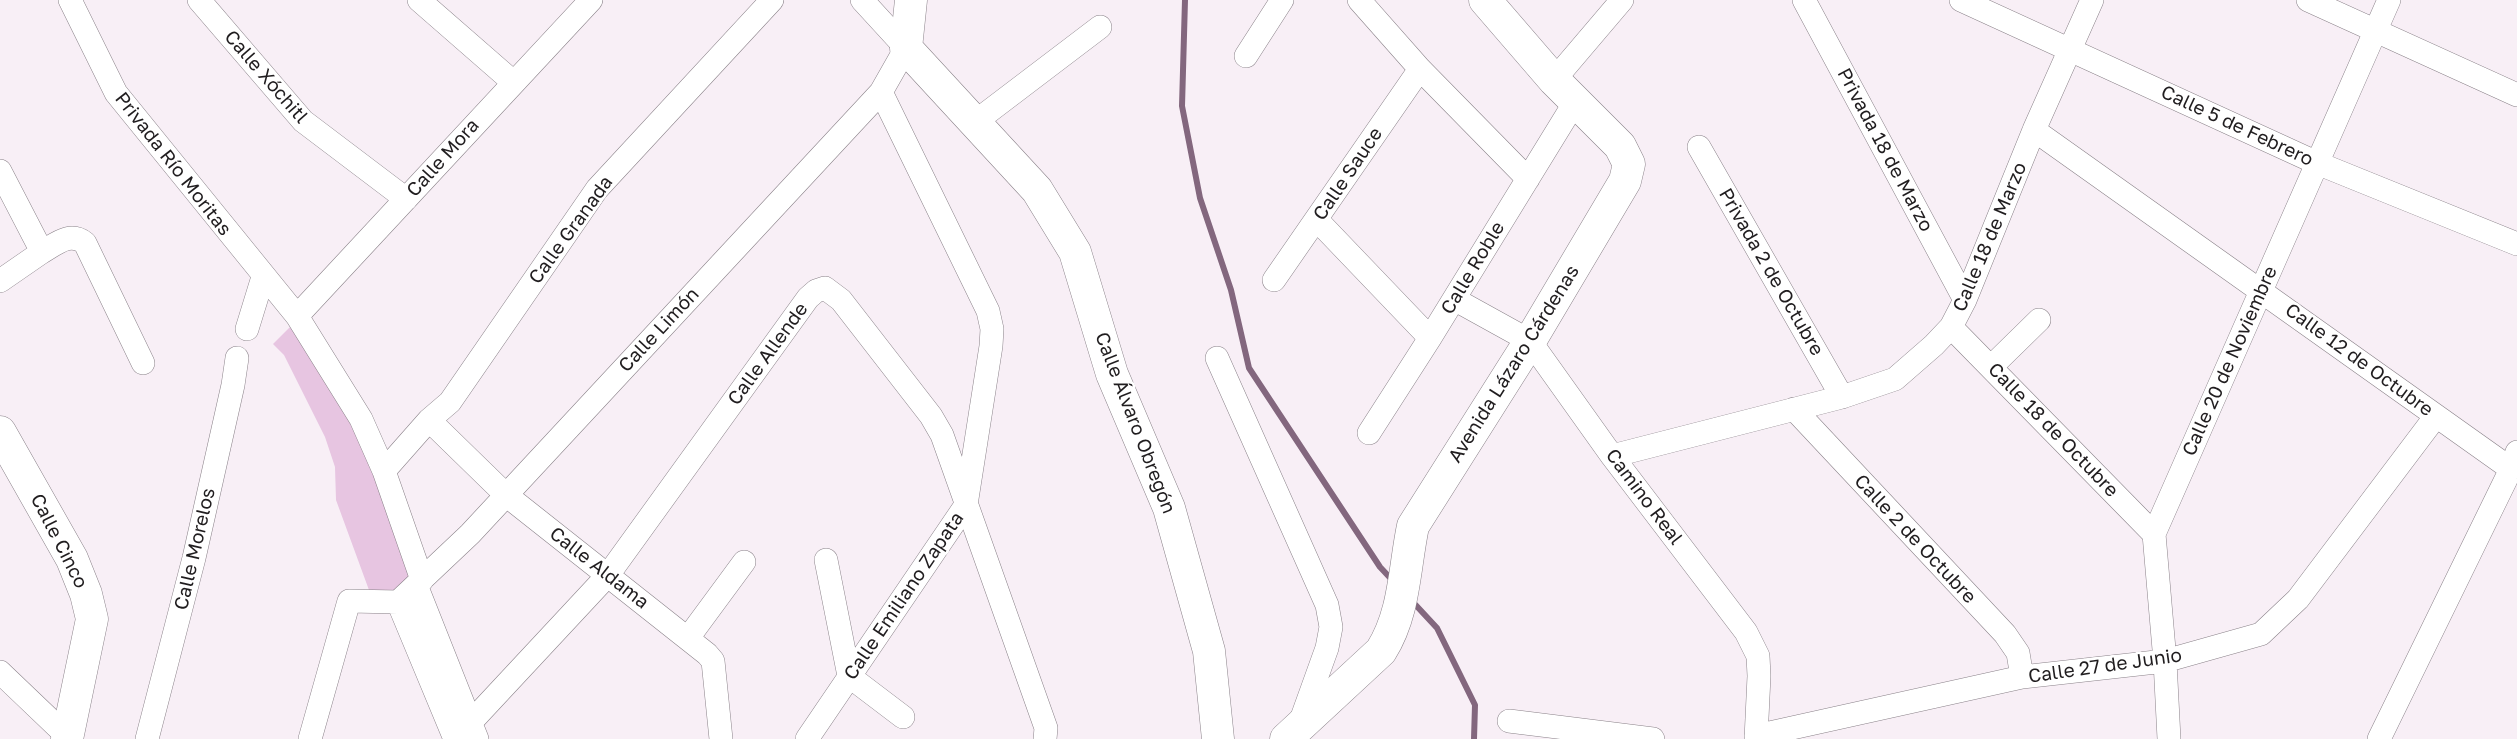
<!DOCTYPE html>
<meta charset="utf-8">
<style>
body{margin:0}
canvas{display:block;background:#f8eff6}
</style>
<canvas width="2517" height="739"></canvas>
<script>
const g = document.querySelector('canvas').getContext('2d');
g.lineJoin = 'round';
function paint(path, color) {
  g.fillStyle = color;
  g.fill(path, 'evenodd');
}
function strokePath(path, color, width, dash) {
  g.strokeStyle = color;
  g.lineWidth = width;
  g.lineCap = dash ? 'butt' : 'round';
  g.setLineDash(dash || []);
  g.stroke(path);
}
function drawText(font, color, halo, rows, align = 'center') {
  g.font = font + ' "Golos Text",sans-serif';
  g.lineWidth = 5;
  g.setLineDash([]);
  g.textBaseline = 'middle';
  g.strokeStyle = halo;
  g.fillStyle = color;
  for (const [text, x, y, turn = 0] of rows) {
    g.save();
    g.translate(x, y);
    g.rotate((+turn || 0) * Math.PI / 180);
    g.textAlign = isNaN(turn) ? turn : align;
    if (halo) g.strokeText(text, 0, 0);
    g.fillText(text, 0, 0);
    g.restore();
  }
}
paint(new Path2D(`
 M294 323 359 421 421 581 373 601 336 500 335 467 325 437 284 355 273 344Z`), '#e7c5e1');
strokePath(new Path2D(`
 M1185 0 1182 106 1200 198 1231 290 1249 368 1380 567 1394 582
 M1411 600 1437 628 1475 705 1474 739`), '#83677e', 6);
const street = new Path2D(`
 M70 0 116 93 297 316 361 419 384 471 422 580
 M199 0 303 121 406 199
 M419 0 513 82
 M1359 0 1420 69 1528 179
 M1804 0 1965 300
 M1961 0 2317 163 2517 244
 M2308 0 2517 95
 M1246 56 1282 0
 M1554 80 1622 0
 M975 122 1100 27
 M2034 130 2511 469
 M1699 147 1842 397
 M0 171 42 252C56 244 70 231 85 243L143 363
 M1317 220 1430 338
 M1274 280 1420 69
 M0 281 42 252
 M1454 299 1530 341 1612 456 1746 632 1758 656 1759 676 1756 739
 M297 316 591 0
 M1951 327 2154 534
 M247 329 263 277
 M1217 358 1327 605 1331 627 1327 648 1300 723
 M1992 366 2039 320
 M1794 409 2005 634 2018 653 2022 677
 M429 420 506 495 707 654 713 661 721 739
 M1369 433 1430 338 1575 102
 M1612 456 1842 397 1895 379 1934 345 1951 327 1965 300 2034 130 2092 0
 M384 471 429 420 450 402 597 189 772 0
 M826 560 849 676 903 717
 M416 585 477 739
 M398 602 470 534 881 92 906 48 862 0
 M398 602 455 739
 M688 638 744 562
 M0 672 67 736
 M1509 721 1653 739
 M471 722 608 575 808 298 816 291 825 288 841 300 931 416 942 435 1046 728 1045 739
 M1756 736 2022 677 2165 661 2261 634 2298 599 2436 416
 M147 739 194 558 233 385 237 358
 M310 739 349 601 398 602
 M807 739 966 505 991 346 992 329 988 311 881 92
 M2169 739 2165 661 2154 534 2389 0
 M2379 739 2511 469 2517 452`);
const secondary = new Path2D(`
 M911 0 906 48 1037 190 1075 252 1112 374 1169 508 1209 651 1218 739
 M0 432 72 559 86 594 92 619 67 739
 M1286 739 1381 651C1405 613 1404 569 1413 526L1530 341 1625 181 1629 164 1620 146 1554 80 1485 0`);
strokePath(street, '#8a8289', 24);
strokePath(secondary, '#8a8289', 33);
strokePath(street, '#fff', 23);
strokePath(secondary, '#fff', 32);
drawText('19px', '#201d1f', '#fff', [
 ["Calle Xóchitl",266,77,49],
 ["Calle 5 de Febrero",2237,126,25],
 ["Privada 18 de Marzo",1885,150,62],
 ["Calle Mora",443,158,-48],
 ["Privada Río Moritas",173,164,52],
 ["Calle Sauce",1348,174,-56],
 ["Calle Granada",571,230,-54],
 ["Calle 18 de Marzo",1990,237,-67],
 ["Calle Roble",1473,268,-59],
 ["Privada 2 de Octubre",1771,272,60],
 ["Calle Limón",659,330,-47],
 ["Calle Allende",768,354,-54],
 ["Calle 12 de Octubre",2359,360,36],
 ["Calle 20 de Noviembre",2230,361,-66],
 ["Avenida Lázaro Cárdenas",1514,364,-58],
 ["Calle Álvaro Obregón",1135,423,69],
 ["Calle 18 de Octubre",2053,430,46],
 ["Camino Real",1644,497,53],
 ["Calle 2 de Octubre",1915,539,47],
 ["Calle Cinco",59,541,63],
 ["Calle Morelos",195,549,-77],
 ["Calle Aldama",599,568,38],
 ["Calle Emiliano Zapata",904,596,-56],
 ["Calle 27 de Junio",2105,666,-8]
]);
</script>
